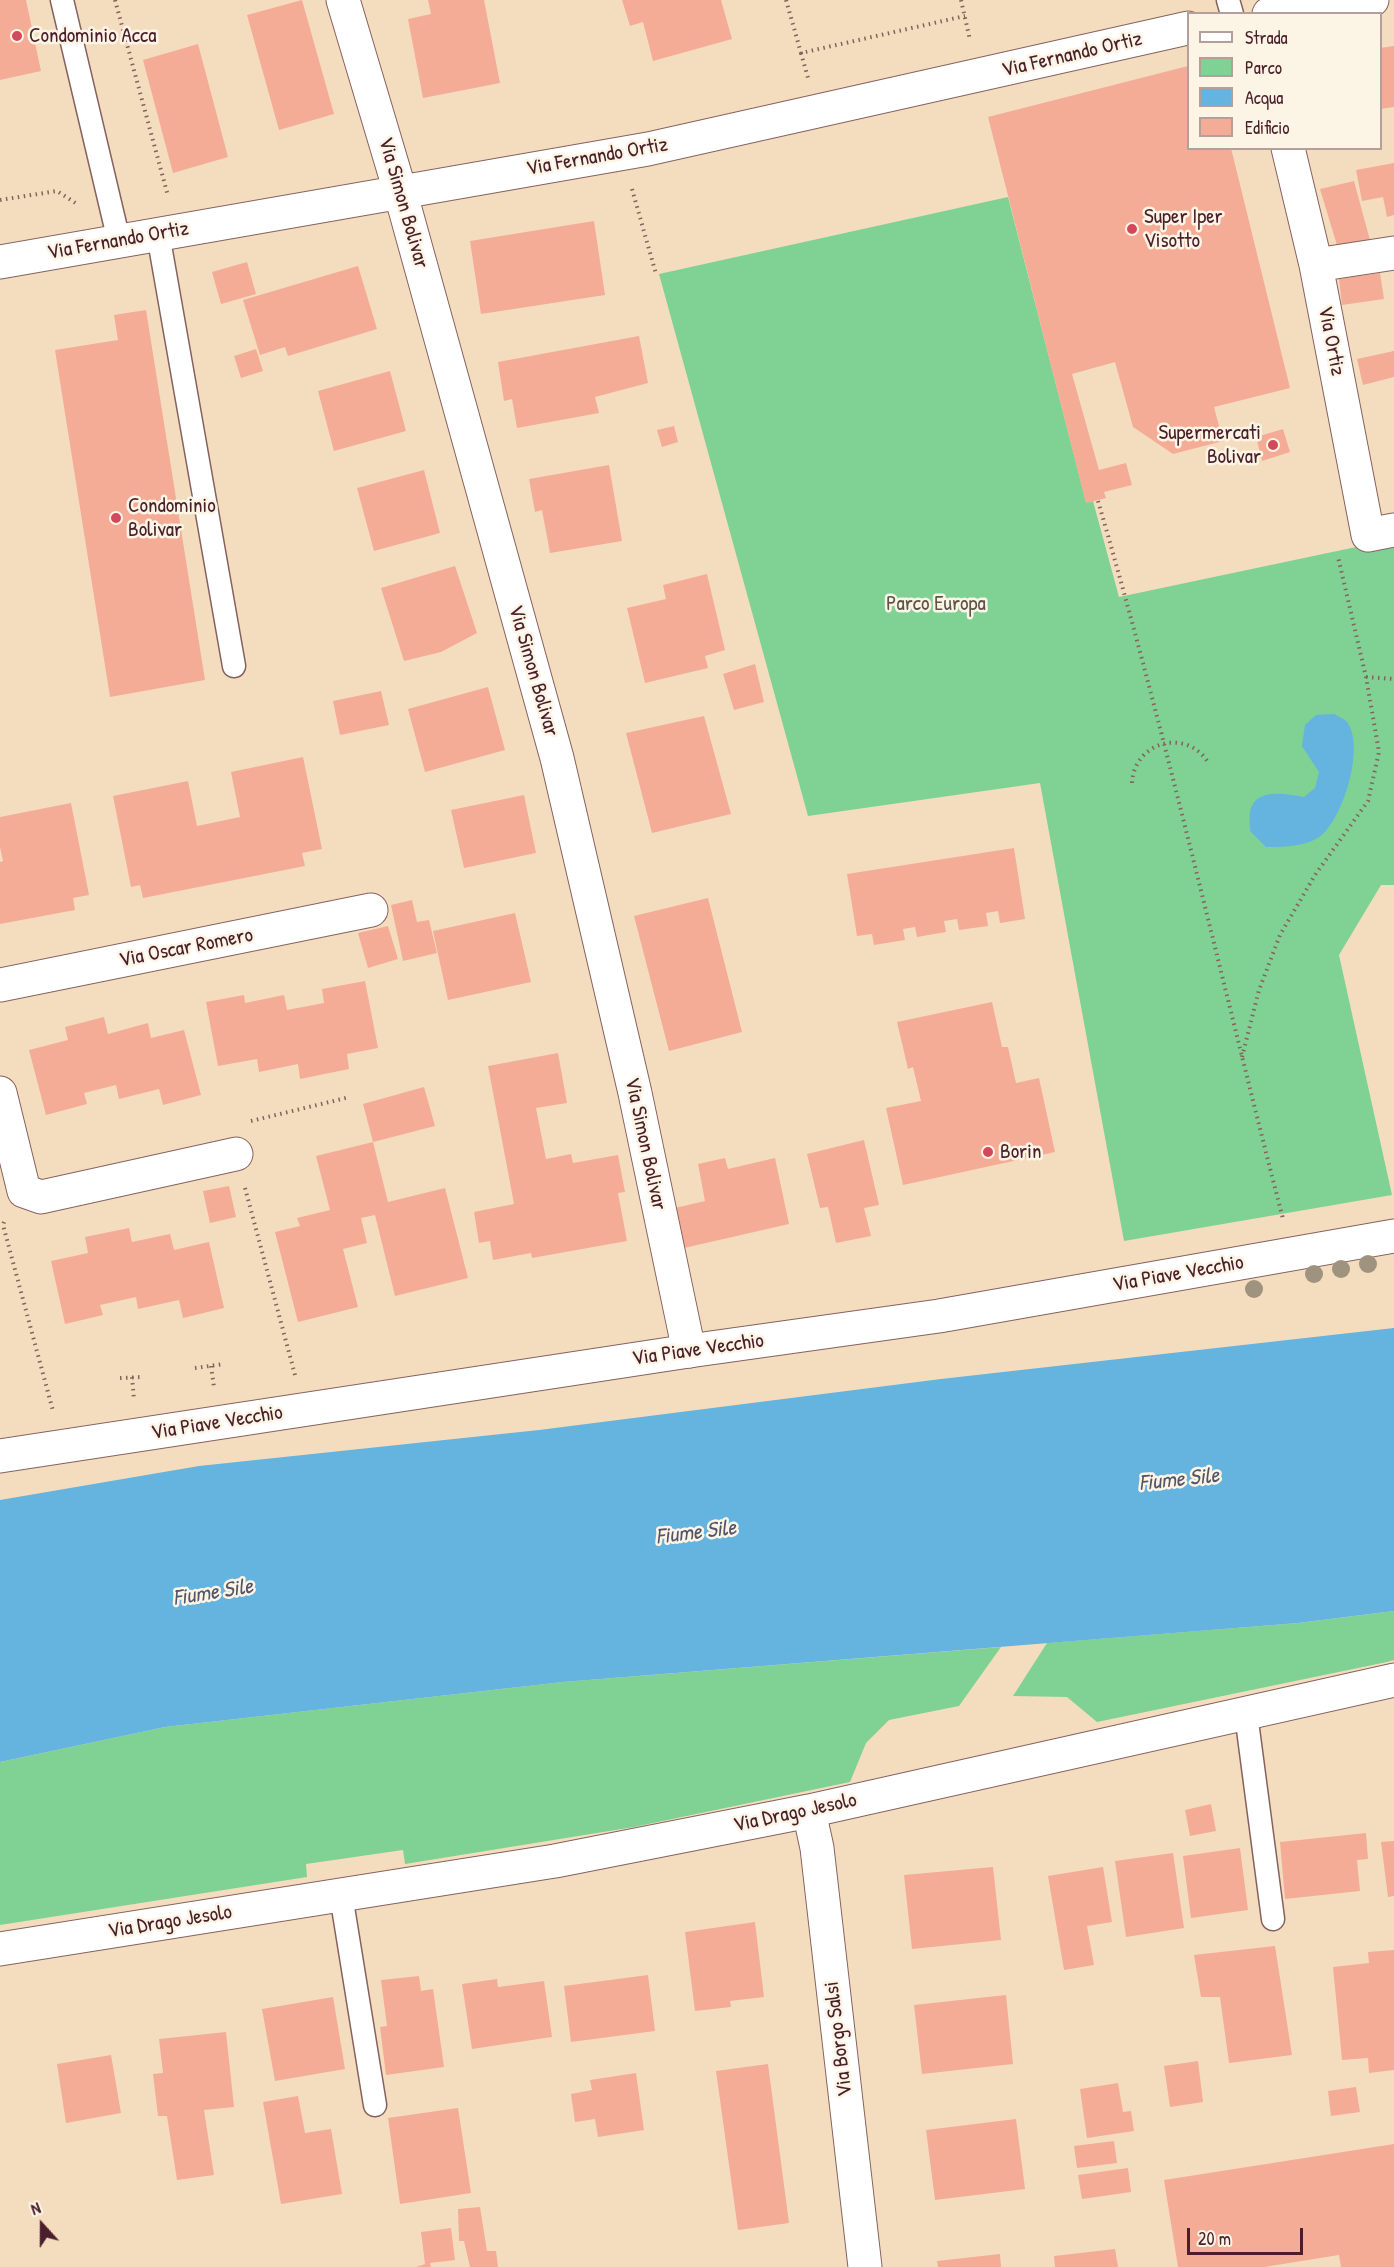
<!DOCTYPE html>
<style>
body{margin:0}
#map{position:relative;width:1394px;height:2267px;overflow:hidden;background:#f4ddbf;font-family:"Patrick Hand",sans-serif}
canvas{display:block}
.legend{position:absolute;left:1187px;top:12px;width:195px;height:138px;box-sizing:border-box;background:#fcf5e5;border:2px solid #b59f9b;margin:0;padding:8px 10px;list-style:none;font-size:18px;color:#4a1f2b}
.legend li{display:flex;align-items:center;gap:12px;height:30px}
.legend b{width:30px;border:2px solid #b59f9b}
.north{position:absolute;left:12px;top:2195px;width:60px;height:60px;-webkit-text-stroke:4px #fcf5e5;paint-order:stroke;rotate:339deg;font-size:16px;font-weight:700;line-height:24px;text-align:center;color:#4a1f2b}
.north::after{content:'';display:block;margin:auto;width:21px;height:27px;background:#4a1f2b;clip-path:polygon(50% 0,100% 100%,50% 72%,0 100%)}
.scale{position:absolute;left:1187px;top:2228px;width:116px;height:27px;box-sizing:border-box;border:3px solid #4a1f2b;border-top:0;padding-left:8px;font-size:18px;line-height:21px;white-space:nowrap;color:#4a1f2b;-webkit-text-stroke:4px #fcf5e5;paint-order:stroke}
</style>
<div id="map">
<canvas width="1394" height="2267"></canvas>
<ul class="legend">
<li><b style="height:8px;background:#fff"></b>Strada</li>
<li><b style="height:16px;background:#7fd294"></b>Parco</li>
<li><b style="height:16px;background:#65b3df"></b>Acqua</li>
<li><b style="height:16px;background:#f4ac96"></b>Edificio</li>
</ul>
<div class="north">N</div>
<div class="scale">20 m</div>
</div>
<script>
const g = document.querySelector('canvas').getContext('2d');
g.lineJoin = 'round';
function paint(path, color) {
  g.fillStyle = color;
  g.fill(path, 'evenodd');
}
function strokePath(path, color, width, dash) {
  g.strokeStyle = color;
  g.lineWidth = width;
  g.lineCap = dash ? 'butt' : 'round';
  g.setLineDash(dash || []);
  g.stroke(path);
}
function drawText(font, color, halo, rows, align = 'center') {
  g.font = font + ' "Patrick Hand",sans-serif';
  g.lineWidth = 5;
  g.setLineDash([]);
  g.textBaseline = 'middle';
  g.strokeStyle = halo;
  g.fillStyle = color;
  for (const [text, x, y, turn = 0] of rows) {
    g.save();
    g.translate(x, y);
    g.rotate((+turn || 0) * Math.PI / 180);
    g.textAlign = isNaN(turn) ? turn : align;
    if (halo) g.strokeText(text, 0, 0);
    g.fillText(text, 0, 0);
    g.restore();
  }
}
paint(new Path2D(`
 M1008 197 1086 502 1093 501 1119 597 1394 539V885H1381L1339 955 1392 1195 1124 1241 1040 783 808 816 659 274Z
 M1394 1611V1660L1387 1662 1097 1722 1067 1697 1013 1696 1047 1643 1298 1623Z
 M1001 1647 959 1706 889 1720 866 1743 850 1782 634 1827 405 1864 403 1850 306 1864 307 1877 0 1925V1762L165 1727 563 1682Z`), '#7fd294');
paint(new Path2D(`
 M1334 714C1337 716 1343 718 1346 721 1367 744 1342 826 1316 839 1300 847 1283 847 1266 847L1250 831C1250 825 1249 818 1250 812 1255 787 1286 794 1304 797L1315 788 1319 772 1302 746 1305 725 1316 715Z
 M1394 1328V1611L1298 1623 563 1682 165 1727 0 1762V1500L199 1466 539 1430 941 1379Z`), '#65b3df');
paint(new Path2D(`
 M0 0H26L41 71 0 80Z
 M302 0 334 114 279 130 247 15Z
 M428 0H484L500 83 423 98 408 19 431 14Z
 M622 0H721L732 39 653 61 643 22 630 26Z
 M198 44 228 157 173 173 143 60Z
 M1394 46V107L1380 109V48Z
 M1188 66V148H1231L1290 388 1214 407 1223 441 1173 454 1133 427 1115 362 1072 374 1099 470 1126 463 1132 485 1104 492 1106 498 1086 503 988 117Z
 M1394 163V215L1387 217 1383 197 1362 201 1356 170Z
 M1354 181 1371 244 1339 252 1320 189Z
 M594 221 605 295 481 314 470 241Z
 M247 262 256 294 221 304 212 272Z
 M358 266 377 329 288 356 285 347 260 355 243 300Z
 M1380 273 1384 299 1342 305 1339 279Z
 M146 310 205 680 110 697 55 350 118 340 114 315Z
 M639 336 648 383 595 397 599 413 517 428 512 399 504 401 498 362Z
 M256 349 263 371 241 378 234 356Z
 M1394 351V377L1363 385 1357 359Z
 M390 371 406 431 334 451 318 391Z
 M674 426 678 442 662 447 657 430Z
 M1283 429 1290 452 1262 461 1256 437Z
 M609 465 622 541 550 553 542 510 535 512 529 479Z
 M424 470 440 533 374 551 357 488Z
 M455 566 477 633 441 652 404 661 381 588Z
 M707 574 725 650 705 656 708 668 645 683 627 608 666 599 663 585Z
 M755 664 764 702 734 710 723 674Z
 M488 687 505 750 425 772 408 709Z
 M381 691 389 725 340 735 333 701Z
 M704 716 731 814 652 833 626 733Z
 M303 757 322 849 302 853 305 866 143 898 140 885 131 887 113 796 188 781 197 826 240 817 231 772Z
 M524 795 536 853 464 868 451 810Z
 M71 803 89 895 73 898 75 910 0 924V862L3 861 0 847V817Z
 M1014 848 1025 919 1000 923 998 911 986 913 988 926 959 930 957 919 944 921 946 932 917 937 915 927 903 929 905 940 874 945 872 934 857 936 847 874Z
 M708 898 742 1032 669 1051 634 916Z
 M412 900 417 922 429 920 437 953 403 961 391 905Z
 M515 913 531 982 448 1000 433 931Z
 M388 926 398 959 368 968 358 933Z
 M365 981 378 1048 347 1054 349 1069 300 1079 298 1064 259 1072 257 1059 218 1066 206 1002 244 995 245 1003 284 995 287 1010 324 1003 322 989Z
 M992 1002 1002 1047H1008L1016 1083 1039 1078 1055 1152 903 1185 886 1108 921 1101 913 1067 908 1069 897 1022Z
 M104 1017 108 1034 148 1023 151 1038 184 1030 201 1095 163 1105 159 1089 119 1099 116 1085 84 1093 87 1104 46 1115 29 1050 68 1040 65 1027Z
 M558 1053 567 1103 536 1108 546 1159 571 1154 573 1163 618 1155 625 1192 618 1193 627 1241 532 1258 531 1253 493 1260 490 1241 479 1243 474 1212 514 1204 488 1066Z
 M424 1087 435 1126 373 1142 388 1202 445 1188 468 1278 395 1296 375 1215 361 1218 367 1243 343 1249 358 1307 298 1322 275 1232 300 1226 297 1218 330 1210 316 1156 373 1142 363 1104Z
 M864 1140 879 1205 864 1208 871 1236 836 1243 828 1207 820 1208 807 1154Z
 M725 1158 728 1169 775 1158 789 1224 684 1248 675 1208 705 1201 698 1164Z
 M229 1186 236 1217 210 1223 203 1191Z
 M129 1228 132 1242 170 1234 174 1250 209 1242 224 1308 183 1318 179 1300 138 1309 136 1297 100 1305 103 1315 65 1324 51 1261 88 1253 85 1237Z
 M1211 1804 1216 1831 1190 1836 1185 1810Z
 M1366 1833 1368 1859 1357 1860 1360 1891 1285 1899 1280 1842Z
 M1394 1841V1896L1388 1897 1381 1842Z
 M1240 1848 1248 1910 1191 1918 1183 1856Z
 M1173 1853 1184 1928 1126 1937 1115 1861Z
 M993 1867 1001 1940 912 1949 904 1875Z
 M1103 1867 1112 1922 1087 1926 1094 1965 1064 1970 1048 1876Z
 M755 1922 764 1997 730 2001 731 2007 695 2011 685 1932Z
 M1275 1946 1292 2055 1229 2063 1220 1997H1201L1194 1955Z
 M1394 1950V2070L1369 2073 1368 2058 1342 2060 1333 1967 1369 1963 1368 1952Z
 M648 1975 655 2031 571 2042 564 1986Z
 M419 1976 421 1991 433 1989 444 2067 386 2075 380 2027 387 2026 381 1980Z
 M497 1979 498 1987 544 1981 552 2037 472 2049 462 1984Z
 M1006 1995 1013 2064 922 2074 914 2005Z
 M333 1997 345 2069 275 2081 262 2009Z
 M226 2032 234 2107 204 2110 214 2175 177 2180 167 2116H158L153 2074 163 2073 159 2039Z
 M111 2055 121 2113 66 2123 57 2064Z
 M1198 2061 1203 2102 1170 2107 1164 2066Z
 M768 2064 789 2223 738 2230 716 2071Z
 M636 2073 644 2130 598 2137 595 2119 575 2122 571 2094 592 2090 590 2080Z
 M1118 2083 1123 2112 1131 2111 1134 2131 1087 2138 1080 2089Z
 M1356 2087 1360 2112 1331 2116 1328 2091Z
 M298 2096 305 2133 331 2129 342 2194 281 2204 263 2102Z
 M458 2108 471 2193 400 2204 388 2118Z
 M1016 2119 1025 2189 935 2200 926 2130Z
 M1114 2141 1117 2163 1077 2168 1074 2146Z
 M1394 2144V2267H1341L1339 2255 1264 2267H1178L1164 2180Z
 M1128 2168 1131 2192 1082 2199 1078 2175Z
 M480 2207 487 2251H496L498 2267H470L464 2241H459L458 2209Z
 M451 2228 455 2260 430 2263 431 2267H416L425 2264 421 2232Z
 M1115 2249 1118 2267H1055L1054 2256Z
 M1000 2254 1001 2267H938L937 2261Z`), '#f4ac96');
const service = new Path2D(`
 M62 0 119 241
 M1228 0 1232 14
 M158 234 234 666
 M1246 1714 1273 1919
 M341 1895 375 2105`);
const minor = new Path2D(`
 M343 0 400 191 557 758 635 1093 689 1351
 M1269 14 1372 0
 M1288 148 1316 265 1368 535 1394 530
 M0 262 648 149 1188 28
 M1316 265 1394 253
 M0 985 371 910
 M0 1093 24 1191 41 1197 236 1154
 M809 1811 817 1848 865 2267
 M0 1949 555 1861 809 1811 1394 1680`);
const tertiary = new Path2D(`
 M0 1456 689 1351 939 1316 1394 1236`);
strokePath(service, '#86625f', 25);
strokePath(minor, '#86625f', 35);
strokePath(tertiary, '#86625f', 35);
strokePath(new Path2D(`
 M115 0 168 196
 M786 0 801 53 965 16
 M961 0 970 40
 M801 53 808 78
 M632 189 656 274
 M0 200 57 191 77 204
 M1098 501C1167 738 1221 979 1283 1219
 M1366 677 1394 679
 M1132 783C1134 741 1188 727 1209 764
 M1242 1057 1259 990 1280 935 1315 875 1368 801 1379 752 1366 677 1338 557
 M251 1121 350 1097
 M245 1188 295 1375
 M4 1222 3 1225 53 1411
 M211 1366 214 1387
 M195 1368 224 1364
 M132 1377 134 1400
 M120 1378 142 1377`), '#86625f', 4, [1.5, 4.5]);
strokePath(service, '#fff', 22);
strokePath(minor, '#fff', 33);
strokePath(tertiary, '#fff', 33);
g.fillStyle = '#9f927f';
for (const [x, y] of [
 [1368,1264],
 [1341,1269],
 [1314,1274],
 [1254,1289]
]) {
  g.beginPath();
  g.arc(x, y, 9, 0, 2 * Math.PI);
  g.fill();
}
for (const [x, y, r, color] of [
 [17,36,6,"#d1495b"],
 [1132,229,6,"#d1495b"],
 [1273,445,6,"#d1495b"],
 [116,518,6,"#d1495b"],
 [988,1152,6,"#d1495b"]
]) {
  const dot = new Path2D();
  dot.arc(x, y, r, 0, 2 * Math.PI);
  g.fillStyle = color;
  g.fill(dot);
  strokePath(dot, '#fcf5e5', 2);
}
drawText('21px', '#4a1f2b', '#fcf5e5', [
 ["Condominio Acca",29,36],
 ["Super Iper",1144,217],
 ["Visotto",1144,241],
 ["Supermercati",1261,433,"right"],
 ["Bolivar",1261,457,"right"],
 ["Condominio",128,506],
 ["Bolivar",128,530],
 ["Borin",1000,1152]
], 'left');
drawText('21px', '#4a1f2b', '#fcf5e5', [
 ["Via Fernando Ortiz",1072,55,-13],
 ["Via Fernando Ortiz",597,157,-10],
 ["Via Simon Bolivar",403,203,74],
 ["Via Fernando Ortiz",118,241,-10],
 ["Via Ortiz",1331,341,79],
 ["Via Simon Bolivar",533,671,74],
 ["Via Oscar Romero",186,948,-11],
 ["Via Simon Bolivar",645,1144,78],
 ["Via Piave Vecchio",1178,1274,-10],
 ["Via Piave Vecchio",698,1350,-8],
 ["Via Piave Vecchio",217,1423,-9],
 ["Via Drago Jesolo",795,1813,-12],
 ["Via Drago Jesolo",170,1922,-9],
 ["Via Borgo Salsi",839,2039,-97]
]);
drawText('21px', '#5a554a', '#fcf5e5', [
 ["Parco Europa",936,604]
]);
drawText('italic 22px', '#53536a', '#fcf5e5', [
 ["Fiume Sile",1179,1480,-6],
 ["Fiume Sile",696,1533,-7],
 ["Fiume Sile",213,1593,-9]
]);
</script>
